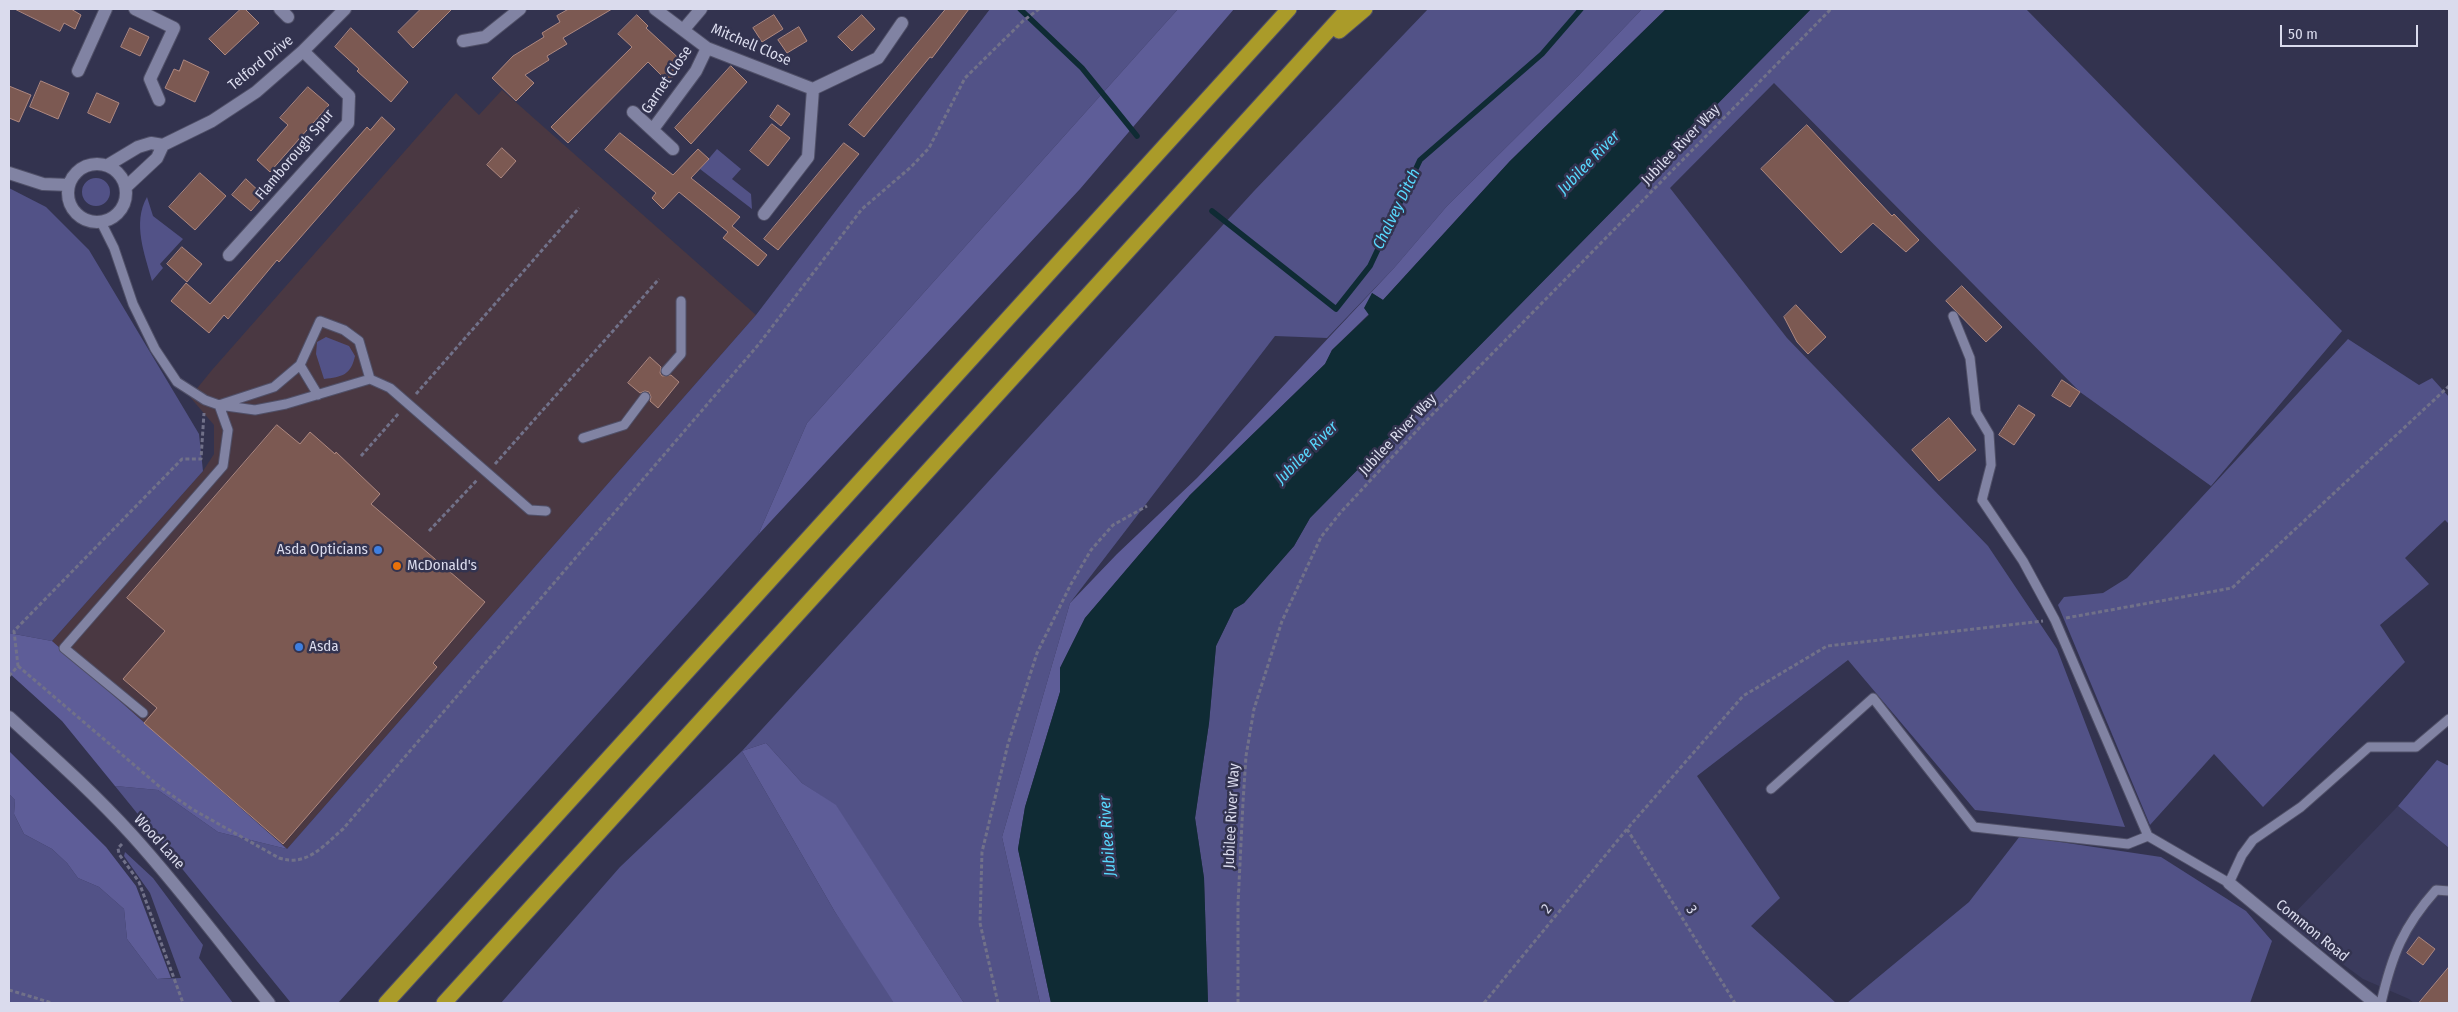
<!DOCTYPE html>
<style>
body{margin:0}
#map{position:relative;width:2458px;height:1012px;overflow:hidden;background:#33334f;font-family:"Fira Sans Condensed",sans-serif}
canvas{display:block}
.frame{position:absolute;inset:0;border:10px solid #dadbed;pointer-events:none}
.scale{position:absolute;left:2280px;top:25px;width:138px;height:22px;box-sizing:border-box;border:2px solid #dadbed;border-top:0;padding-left:6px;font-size:15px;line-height:18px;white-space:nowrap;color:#dadbed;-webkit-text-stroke:4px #33334f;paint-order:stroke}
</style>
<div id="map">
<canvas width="2458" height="1012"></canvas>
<div class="frame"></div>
<div class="scale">50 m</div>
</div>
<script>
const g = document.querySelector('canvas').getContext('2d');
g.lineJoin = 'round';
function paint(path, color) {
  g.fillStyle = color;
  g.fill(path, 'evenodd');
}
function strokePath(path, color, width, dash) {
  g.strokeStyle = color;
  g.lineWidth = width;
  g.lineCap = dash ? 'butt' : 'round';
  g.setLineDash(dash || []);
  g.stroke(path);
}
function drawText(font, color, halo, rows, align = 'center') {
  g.font = font + ' "Fira Sans Condensed",sans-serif';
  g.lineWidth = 5;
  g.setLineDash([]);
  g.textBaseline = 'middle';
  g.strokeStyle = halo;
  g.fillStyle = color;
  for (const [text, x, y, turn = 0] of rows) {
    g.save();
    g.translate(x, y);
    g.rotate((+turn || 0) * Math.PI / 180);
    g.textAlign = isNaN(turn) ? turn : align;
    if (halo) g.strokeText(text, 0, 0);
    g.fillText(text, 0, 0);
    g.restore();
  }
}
paint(new Path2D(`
 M502 90 756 315 287 849 52 641 203 471 214 454V425L190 397 212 370 456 93 479 115Z`), '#4a3842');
paint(new Path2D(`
 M2398 806 2449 848V1003H2414L2409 999 2363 979 2286 922Z`), '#3b3b5d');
paint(new Path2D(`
 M990 9H1178L807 423 758 535 338 1003H291L115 786 158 790 218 832 287 849 756 315Z
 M1428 9H1642L1578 76 1447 206 1394 268 1327 338 1275 336 1070 603 1002 837 1040 1003H964L836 806 802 783 766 743 742 751 835 912 896 1003H501L620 867 742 751 1254 191Z
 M1811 9H2026L2342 331 2211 486 2080 392 1774 83 1670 188 1787 338 1988 546 2057 649 2125 827 1975 810 1848 660 1697 776 1780 898 1751 926 1836 1003H1208L1204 878 1195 818 1209 723 1216 646 1234 609 1244 603 1294 546 1310 518Z
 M717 149 741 169 732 179 751 194 752 209 700 169Z
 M82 192a14 14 0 1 1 28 0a14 14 0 1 1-28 0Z
 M9 188 46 207 89 250 199 434 203 471 52 641 9 633Z
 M147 197 153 216 183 239 160 264 163 268 152 281C145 255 132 223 147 197Z
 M326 337 349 346 355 356C351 375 342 377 324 379L316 354 317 342Z
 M2348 339 2419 385 2432 378 2449 397V524L2445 520 2405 558 2429 584 2380 625 2405 662 2263 807 2214 754 2150 825 2058 605 2064 597 2103 593 2127 578Z
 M2437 760 2449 766V848L2398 806Z
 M9 794 15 800 14 814 24 834 52 849 67 863 78 878 99 887 124 909 127 939 157 979 181 978 150 893 124 856 125 852 153 878 203 945 199 958 233 1003H9Z
 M2020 836 2161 857 2246 911 2272 941 2250 1003H1847L1969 902Z`), '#525287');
paint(new Path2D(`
 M1178 9H1234L1080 189 758 535 807 423Z
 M1642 9H1666L1510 161 1383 300 1372 293 1369 314 1332 350 1325 364 1190 495 1085 618 1060 668V692L1025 807 1018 849 1051 1003H1040L1002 837 1070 603 1117 554 1197 478 1394 268 1447 206 1578 76Z
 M9 633 52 641 287 849 218 832 158 790 115 786 62 721 9 673Z
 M766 743 802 783 836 805 964 1003H894L835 912 742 751Z
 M9 751 106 847 136 886 171 978 157 979 127 939 124 909 99 887 78 878 67 863 52 849 24 834 14 814 15 800 9 794Z`), '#5e5d98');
paint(new Path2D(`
 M1666 9H1811L1310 518 1294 546 1244 603 1234 609 1216 646 1209 723 1195 818 1204 878 1208 1003H1051L1018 849 1025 807 1060 692V668L1085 618 1190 495 1325 364 1332 350 1369 315 1364 308 1372 293 1383 300 1510 161Z`), '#0f2b34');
strokePath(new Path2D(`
 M1020 9 1082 68 1137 136
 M1212 211 1336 309 1370 266 1420 160 1542 54 1581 9`), '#0f2b34', 5.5);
const building = new Path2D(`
 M15 9H71L81 15 75 29 64 23 60 31Z
 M241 9H245L259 23 225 55 209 39Z
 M421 9H452L413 48 398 32Z
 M569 9H612L563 38 567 44 547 56 549 60 525 75 534 83 516 101 492 78 513 56 544 37 542 33 560 22 557 16Z
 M946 9H969L932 58 930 57 864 137 849 125Z
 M637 15 648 26 646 28 685 64 668 82 648 62 568 143 551 127 632 47 618 34Z
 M774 15 783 29 762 42 753 28Z
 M862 15 875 29 852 51 838 37Z
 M799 27 807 41 787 53 778 40Z
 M130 28 149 37 140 56 121 47Z
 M351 28 408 82 391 102 357 71 359 69 335 47Z
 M184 60 209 72 195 102 165 88 174 69 179 71Z
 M731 66 747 82 691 144 675 128Z
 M41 81 69 93 58 119 30 107Z
 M9 86 31 95 19 122 9 118Z
 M308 87 329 105 270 172 257 160 288 125 280 118Z
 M97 93 119 103 110 123 88 113Z
 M778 105 790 114 781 126 770 117Z
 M382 117 395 129 279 262 277 260 228 319 224 315 209 333 171 301 186 283 210 304 367 127 370 130Z
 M772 124 790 138 768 166 750 151Z
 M1807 125 1892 216 1894 214 1919 240 1906 252 1873 223 1841 253 1761 169Z
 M620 133 673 175 698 149 709 159 691 178 740 217 732 226 767 255 758 266 723 238 728 232 679 192 663 209 652 198 656 193 605 150Z
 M844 143 859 154 778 250 764 239Z
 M502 148 516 161 501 178 487 165Z
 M200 173 226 196 195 230 169 207Z
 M246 179 264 196 251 211 232 195Z
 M182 247 202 264 187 282 167 264Z
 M1962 286 2002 327 1986 342 1946 301Z
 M1796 305 1826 337 1808 354 1797 342 1784 317Z
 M650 357 661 367 660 373 662 376 671 375 679 382 658 408 650 401 651 397 649 392 645 391 640 393 628 383Z
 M2062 380 2080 392 2070 407 2052 396Z
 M2019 405 2035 415 2014 445 1999 435Z
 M1949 418 1976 450 1939 481 1912 450Z
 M277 425 300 444 310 432 335 454 336 452 380 494 371 504 485 602 433 663 437 667 283 844 144 723 157 708 123 679 165 631 127 598Z
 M2419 937 2435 949 2423 965 2407 953Z
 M2449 967V1003H2419Z`);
paint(building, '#7c5952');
strokePath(building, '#ae8880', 1);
const service = new Path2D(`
 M101 222 114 248 133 304 155 349 177 382 205 400 219 405 255 410 286 404 370 379 390 388 530 510 546 511
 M1953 316 1970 358 1976 412 1989 434 1991 465 1982 500 2023 561 2055 620 2148 836 2229 883 2242 855 2253 840 2301 807 2369 747H2416L2449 719
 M300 365 318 395
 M666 371 681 354V301
 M219 405 274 387 300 365 320 321 344 330 359 341 370 379
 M583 438 624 425 645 397
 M143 713 64 648 223 466 228 430 219 405
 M1771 789 1873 698 1974 827 2128 844 2148 836
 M2381 1003C2392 955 2403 927 2436 890L2449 891`);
const minor = new Path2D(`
 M135 9 174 28 150 79 159 100
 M280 9 288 17
 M655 9 707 48 813 89
 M684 29 701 9
 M463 41 485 37 520 9
 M78 71 106 9
 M633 112 673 149
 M653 129 696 71 707 48
 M68 193a29 29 0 1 1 58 0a29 29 0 1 1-58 0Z
 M108 165 138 147 151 143 163 145 212 121 256 92 303 51 345 9
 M9 173 43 184 69 185
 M126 187 157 158 163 145
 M764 214 808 157 813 89 878 58 902 23
 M229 255 348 123 349 96 303 51
 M9 717C51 755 94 793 132 835 181 889 224 947 269 1003
 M2229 883 2375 1003`);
const motorway = new Path2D(`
 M1339 31 1365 9
 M386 1003 1289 9
 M444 1003 1348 9`);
strokePath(service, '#505068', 11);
strokePath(minor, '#505068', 14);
strokePath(motorway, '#505068', 17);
strokePath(new Path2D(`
 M416 394 579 208
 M361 456 399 413
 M495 464 659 279
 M429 531 478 479
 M2066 618 2232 588 2449 386
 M18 666 160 787 192 809 279 858C307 867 323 846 343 829L759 344 862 209 911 167 929 148 965 78 1023 21 1039 9
 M9 676 18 666 14 631 182 459H201L204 413
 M1627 829 1735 1003
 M122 844 118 848 119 854 139 882 183 1003
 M9 990 52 1003
 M998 1003 980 923 982 852 1008 744 1037 653 1071 584 1091 550 1113 525 1147 506
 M1238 1003V904L1243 802 1246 756 1254 709 1282 621 1321 537 1341 512 1423 424 1831 9
 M1484 1003 1627 829 1743 696 1827 646 2043 621`), '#717189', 3, [4, 2.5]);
strokePath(service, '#8183a3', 9);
strokePath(minor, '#8183a3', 12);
strokePath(motorway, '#aa9b29', 15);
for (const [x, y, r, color] of [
 [378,550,5,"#3f7fe0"],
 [397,566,5,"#e8710a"],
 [299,647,5,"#3f7fe0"]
]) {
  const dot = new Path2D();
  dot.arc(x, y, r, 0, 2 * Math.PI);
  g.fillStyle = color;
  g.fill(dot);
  strokePath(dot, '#33334f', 2);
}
drawText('15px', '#dadbed', '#33334f', [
 ["Mitchell Close",751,45,23],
 ["Telford Drive",261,63,-39],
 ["Garnet Close",667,80,-56],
 ["Jubilee River Way",1681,145,-46],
 ["Flamborough Spur",295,155,-50],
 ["Jubilee River Way",1398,435,-47],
 ["Jubilee River Way",1232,816,-87],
 ["Wood Lane",159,842,48],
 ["2",1547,909,-50],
 ["3",1691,910,58],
 ["Common Road",2312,931,39]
]);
drawText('15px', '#dadbed', '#33334f', [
 ["Asda Opticians",368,550,"right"],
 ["McDonald's",407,566],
 ["Asda",309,647]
], 'left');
drawText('italic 16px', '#58d8fd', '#33334f', [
 ["Jubilee River",1589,163,-46],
 ["Chalvey Ditch",1397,209,-64],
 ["Jubilee River",1307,453,-45],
 ["Jubilee River",1108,836,-94]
]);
</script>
